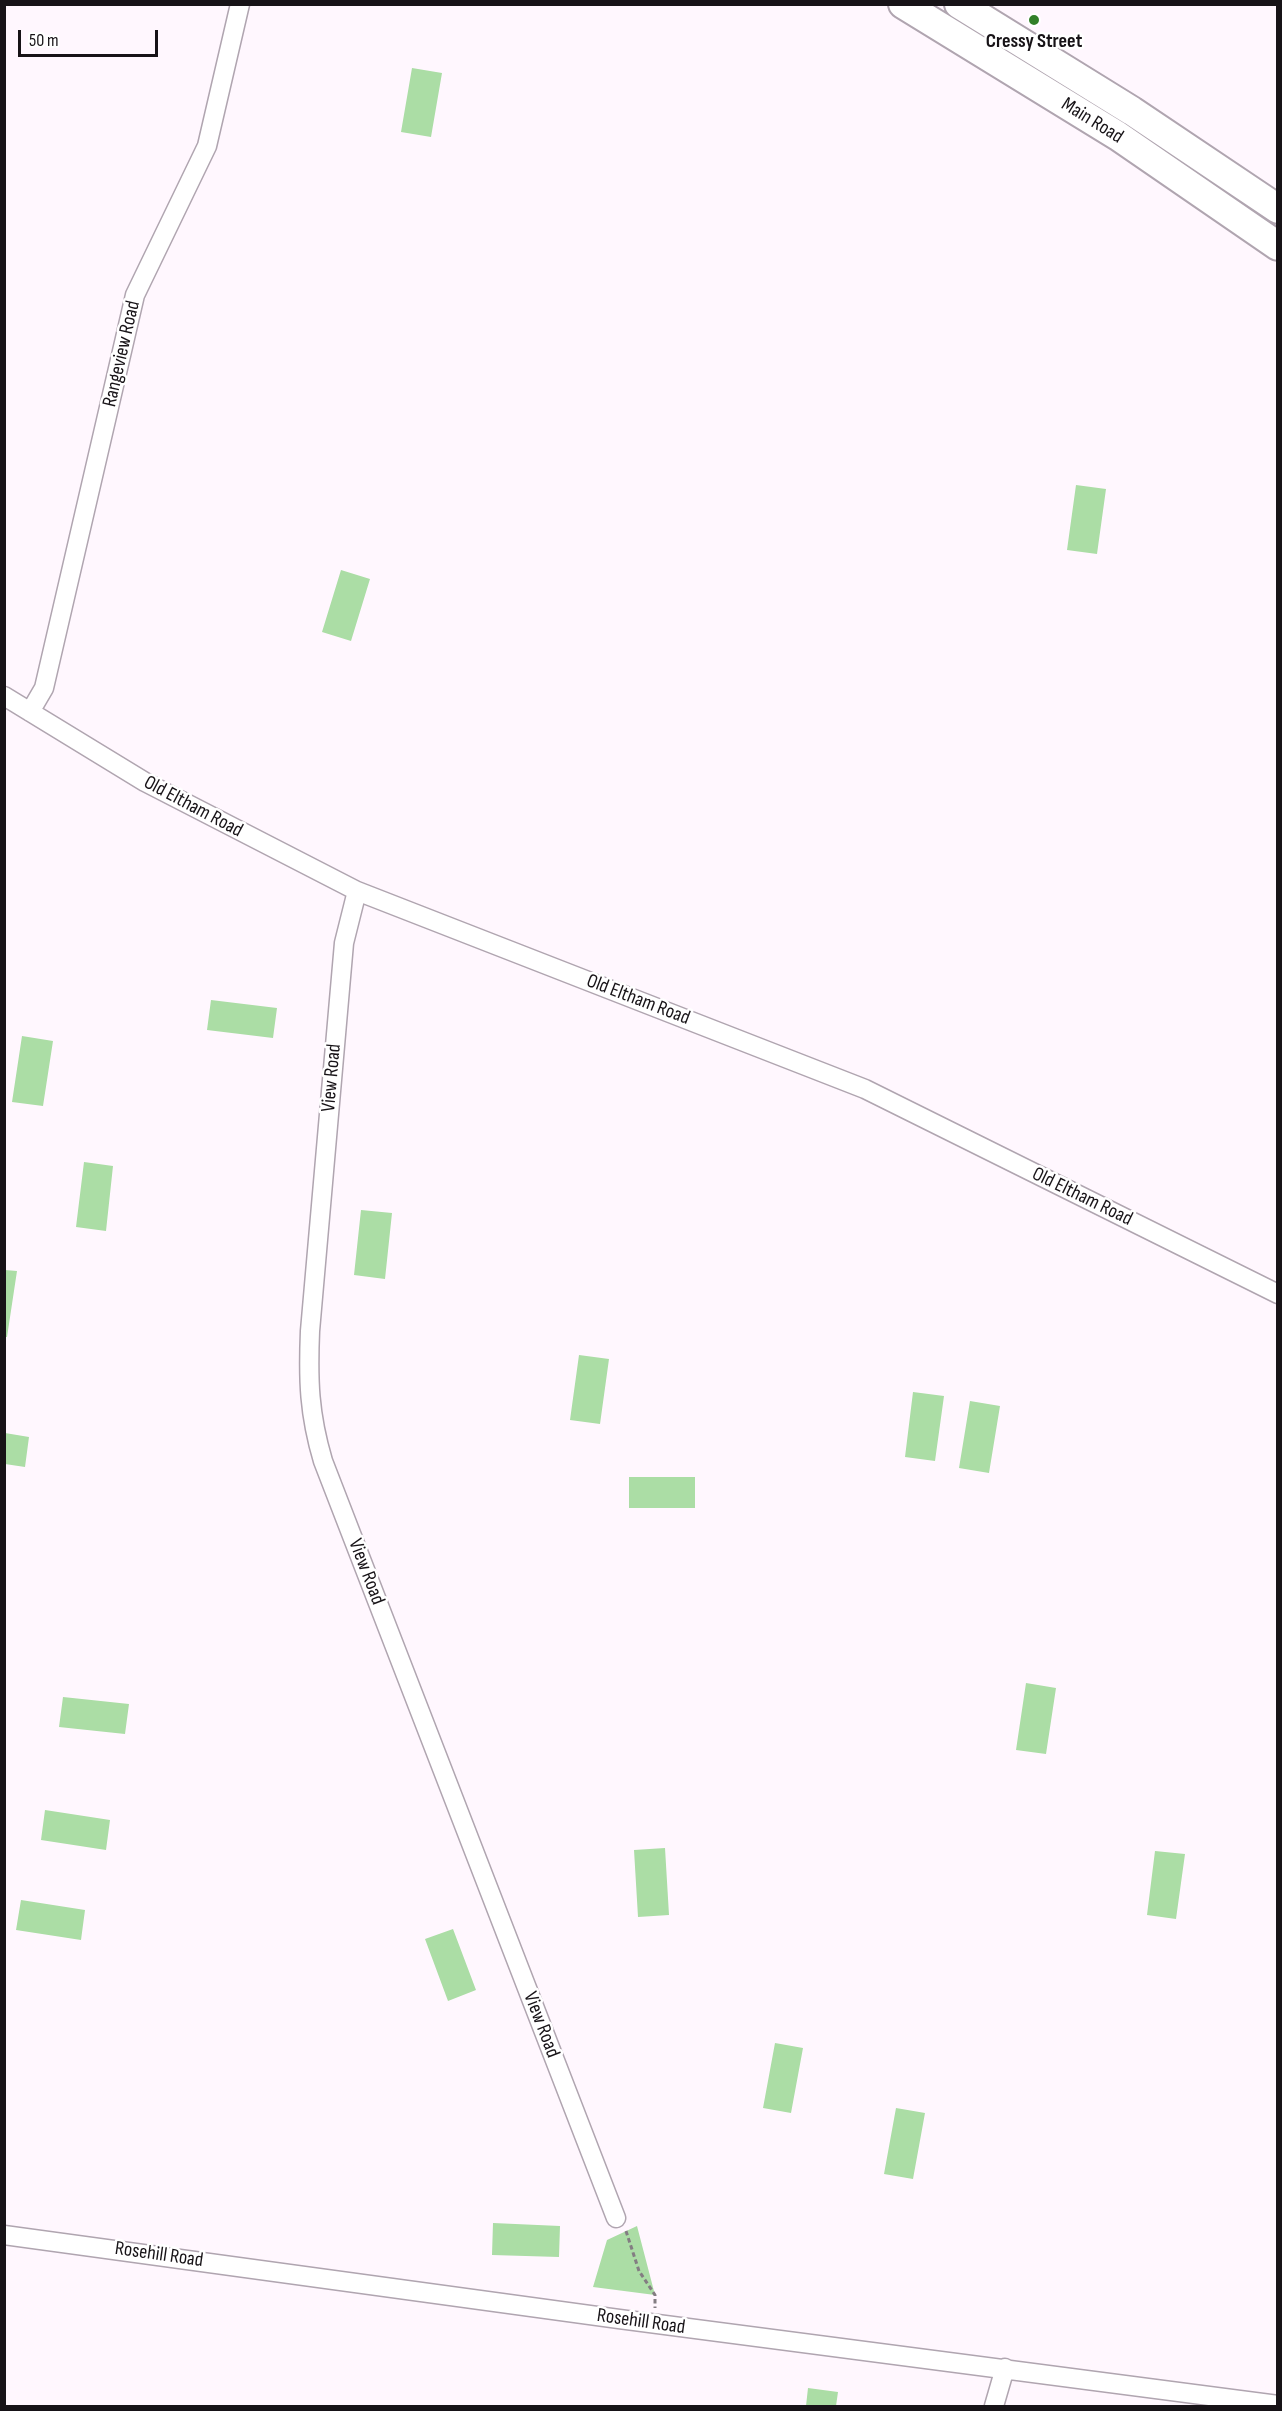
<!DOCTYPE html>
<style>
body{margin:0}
#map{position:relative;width:1282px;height:2411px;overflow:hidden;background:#fff7fe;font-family:"Sofia Sans Condensed",sans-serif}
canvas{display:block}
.frame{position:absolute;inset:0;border:6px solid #171317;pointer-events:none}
.scale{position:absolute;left:18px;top:30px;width:140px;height:27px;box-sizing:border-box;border:3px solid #171317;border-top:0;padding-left:8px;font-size:18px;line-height:21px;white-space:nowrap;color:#171317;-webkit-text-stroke:4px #fff;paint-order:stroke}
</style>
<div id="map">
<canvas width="1282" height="2411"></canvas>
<div class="frame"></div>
<div class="scale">50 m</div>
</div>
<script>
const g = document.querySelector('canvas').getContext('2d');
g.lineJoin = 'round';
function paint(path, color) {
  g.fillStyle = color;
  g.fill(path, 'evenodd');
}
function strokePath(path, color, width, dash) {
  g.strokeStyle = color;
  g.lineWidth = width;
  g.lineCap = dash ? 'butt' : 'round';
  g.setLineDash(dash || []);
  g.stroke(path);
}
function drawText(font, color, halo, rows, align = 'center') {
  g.font = font + ' "Sofia Sans Condensed",sans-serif';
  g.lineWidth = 5;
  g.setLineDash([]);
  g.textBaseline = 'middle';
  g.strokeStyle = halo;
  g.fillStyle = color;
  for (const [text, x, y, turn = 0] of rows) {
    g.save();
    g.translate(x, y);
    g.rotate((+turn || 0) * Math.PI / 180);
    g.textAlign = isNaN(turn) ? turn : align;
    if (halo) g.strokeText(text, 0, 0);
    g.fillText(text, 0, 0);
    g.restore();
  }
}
paint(new Path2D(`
 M412 68 442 73 431 137 401 132Z
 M1076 485 1106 489 1097 554 1067 550Z
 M341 570 370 579 351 641 322 632Z
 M211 1000 277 1008 273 1038 207 1030Z
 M22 1036 53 1041 43 1106 12 1102Z
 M84 1162 113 1166 106 1231 76 1227Z
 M361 1210 392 1213 385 1279 354 1275Z
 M5 1270 17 1271 7 1337H4Z
 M579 1355 609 1359 600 1424 570 1420Z
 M913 1392 944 1396 935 1461 905 1457Z
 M970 1401 1000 1406 989 1473 959 1468Z
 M5 1433 29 1437 25 1467 5 1464Z
 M629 1477H695V1508H629Z
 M1026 1683 1056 1688 1046 1754 1016 1750Z
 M63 1697 129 1704 125 1734 59 1727Z
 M45 1810 110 1820 106 1850 41 1840Z
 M665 1848 669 1915 638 1917 634 1850Z
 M1155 1851 1185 1854 1176 1919 1147 1915Z
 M21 1900 85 1910 81 1940 16 1930Z
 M453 1929 476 1990 448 2001 425 1939Z
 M775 2043 803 2048 791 2113 763 2108Z
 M896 2108 925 2113 913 2179 884 2174Z
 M493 2223 560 2226 559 2257 492 2255Z
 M637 2226 655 2295 593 2287 607 2240Z
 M808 2388 838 2392 836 2406H806Z`), '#abdda5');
const street = new Path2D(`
 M4 696 145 782 357 891 865 1089 1278 1294
 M30 712 44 688 135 295 207 146 240 4
 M357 891 344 943 310 1331C308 1380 309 1414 323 1461L616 2218
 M4 2235 619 2319 1278 2405
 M994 2406 1005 2368`);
const primary = new Path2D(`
 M903 4 1118 136 1278 246
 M959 4 1132 111 1278 209`);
strokePath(street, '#b0a5b0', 21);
strokePath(primary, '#b0a5b0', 32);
strokePath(new Path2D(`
 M626 2231 639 2271 655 2295V2308`), '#837d82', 3, [4.5, 3]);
strokePath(street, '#fff', 18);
strokePath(primary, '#fff', 28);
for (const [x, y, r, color] of [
 [1034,20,6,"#328029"]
]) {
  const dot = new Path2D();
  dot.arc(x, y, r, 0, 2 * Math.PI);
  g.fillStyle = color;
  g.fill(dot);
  strokePath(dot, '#fff', 2);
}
drawText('bold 20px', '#171317', '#fff', [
 ["Cressy Street",1034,42]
]);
drawText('20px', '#171317', '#fff', [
 ["Main Road",1092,121,32],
 ["Rangeview Road",122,354,-77],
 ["Old Eltham Road",193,807,28],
 ["Old Eltham Road",638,1000,21],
 ["View Road",332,1078,-85],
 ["Old Eltham Road",1082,1197,26],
 ["View Road",366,1572,69],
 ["View Road",541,2025,69],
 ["Rosehill Road",159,2255,8],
 ["Rosehill Road",641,2322,8]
]);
</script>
